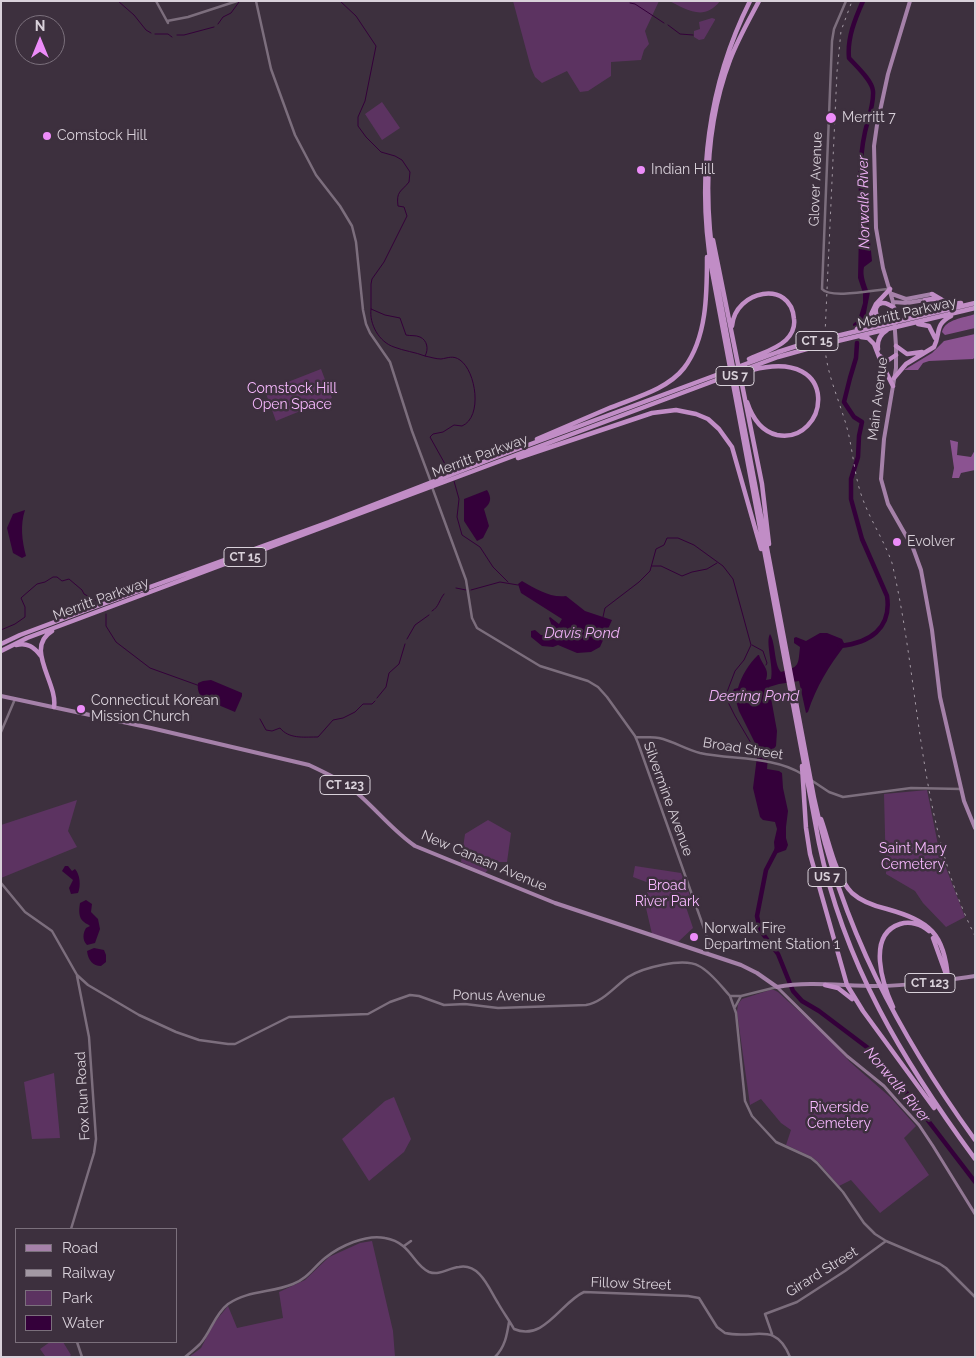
<!DOCTYPE html>
<style>
body{margin:0}
#map{position:relative;width:976px;height:1358px;overflow:hidden;background:#3d303e;font-family:Raleway,sans-serif}
canvas{display:block}
.frame{position:absolute;inset:0;border:2px solid #d9d1da;pointer-events:none}
.legend{position:absolute;left:15px;top:1228px;width:162px;height:115px;box-sizing:border-box;background:#3d303e;border:1px solid #7b707c;margin:0;padding:6px 9px;list-style:none;font-size:15px;color:#d9d1da}
.legend li{display:flex;align-items:center;gap:10px;height:25px}
.legend b{width:25px;border:1px solid #7b707c}
.north{position:absolute;left:15px;top:15px;width:50px;height:50px;box-sizing:border-box;background:#3d303e;border:1px solid #7b707c;border-radius:50%;rotate:0deg;font-size:14px;font-weight:700;line-height:20px;text-align:center;color:#d9d1da}
.north::after{content:'';display:block;margin:auto;width:18px;height:22px;background:#ed8cf9;clip-path:polygon(50% 0,100% 100%,50% 72%,0 100%)}
</style>
<div id="map">
<canvas width="976" height="1358"></canvas>
<div class="frame"></div>
<ul class="legend">
<li><b style="height:6px;background:#a581a9"></b>Road</li>
<li><b style="height:6px;background:#a399a4"></b>Railway</li>
<li><b style="height:14px;background:#5c3361"></b>Park</li>
<li><b style="height:14px;background:#34003a"></b>Water</li>
</ul>
<div class="north">N</div>
</div>
<script>
const g = document.querySelector('canvas').getContext('2d');
g.lineJoin = 'round';
function paint(path, color) {
  g.fillStyle = color;
  g.fill(path, 'evenodd');
}
function strokePath(path, color, width, dash) {
  g.strokeStyle = color;
  g.lineWidth = width;
  g.lineCap = dash ? 'butt' : 'round';
  g.setLineDash(dash || []);
  g.stroke(path);
}
function drawText(font, color, halo, rows, align = 'center') {
  g.font = font + ' Raleway,sans-serif';
  g.lineWidth = 5;
  g.setLineDash([]);
  g.textBaseline = 'middle';
  g.strokeStyle = halo;
  g.fillStyle = color;
  for (const [text, x, y, turn = 0] of rows) {
    g.save();
    g.translate(x, y);
    g.rotate((+turn || 0) * Math.PI / 180);
    g.textAlign = isNaN(turn) ? turn : align;
    if (halo) g.strokeText(text, 0, 0);
    g.fillText(text, 0, 0);
    g.restore();
  }
}
paint(new Path2D(`
 M513 1H659L645 31 649 44 644 50 641 60 611 62V76L588 91 580 92 567 71 542 83 535 77 531 68Z
 M669 1H720C704 22 686 9 669 1Z
 M712 18 715 19V20L704 39 699 40 694 37V31L700 29 699 22Z
 M382 102 400 128 382 140 365 114Z
 M321 369 332 398 276 421 265 391Z
 M927 790 939 850 965 917 946 927 923 903 915 891 886 874 884 794Z
 M77 800 68 831 77 847 1 878V825Z
 M488 820 511 833 507 862H495L485 873 461 862 465 834Z
 M635 866 681 873 693 903 686 907 693 928 678 942 652 934 646 908 649 903 645 901 649 883 633 877Z
 M770 990H774L778 992 825 1035 850 1062 890 1097 916 1126 904 1138 929 1175 880 1213 851 1180 839 1186 819 1163 812 1157 786 1145 791 1130 781 1123 761 1099 750 1105 737 1012 738 1004 742 999Z
 M54 1073 60 1138 32 1139 24 1082Z
 M394 1097 411 1139 404 1152 369 1181 342 1139 385 1101Z
 M372 1241 393 1331 395 1357H189L201 1348 214 1323 228 1306 237 1328 283 1318 279 1292 305 1280 329 1257 360 1243Z
 M50 1342H63L71 1355 69 1357 45 1356 40 1349Z`), '#5c3361');
paint(new Path2D(`
 M975 314V328L945 335 942 332C945 319 964 318 975 314Z
 M975 334V357L973 359 929 361 923 363 918 370H904L932 353 944 341Z
 M950 440 958 442 957 455 971 457 975 450V470L961 473 959 478H952L954 468Z`), '#8b5391');
paint(new Path2D(`
 M859 230 862 231V238L865 230 869 231 872 261 864 267C862 276 866 284 869 293L870 292 864 323 853 326V324L858 320 863 303V293L858 278Z
 M487 490C492 498 491 503 484 509L489 526 483 538 477 541 464 521V499Z
 M25 510C20 525 22 541 26 556L22 558 13 553 7 528 13 514Z
 M522 581C536 589 550 598 566 596L585 611 612 620 600 647 591 652 577 653 558 645 553 647 542 646 531 637V631L535 630 541 635H559L561 631 553 629 549 618 550 617 559 624 562 619 521 593 518 584Z
 M820 633H827L842 639 845 645C829 666 816 687 808 712L806 713 799 681 779 684 769 687 777 731 776 746 768 756 767 769 779 771 782 773 783 788 788 811 786 827V838L788 845 786 850 775 854 774 842 777 829 775 822 763 820 760 817 753 788 758 749 739 711 733 691 734 689 738 688C742 675 748 665 758 655H759C762 665 770 669 766 680L771 679C774 667 765 642 770 634 776 644 774 665 781 672 800 667 798 665 800 647L794 643V638L796 637 806 641Z
 M211 680 242 693V696L235 712 204 699C199 695 197 690 198 683L203 681Z
 M65 866H68L72 871 75 869C80 874 81 886 78 893L71 894 69 888 73 880 62 871Z
 M86 900 92 904 91 912 98 919 100 929 95 943 87 945C82 940 83 933 86 928L90 926C88 924 86 924 84 922 78 918 79 909 80 903Z
 M94 948 104 950 106 955V962L101 966C93 966 88 960 87 951Z`), '#34003a');
strokePath(new Path2D(`
 M118 1 134 15 146 30 151 33
 M340 1 356 16 376 46 365 101 358 117V126L366 137 381 152 395 156 402 160 410 172 409 182C401 192 396 191 398 206L404 207 407 216 384 262 372 279 371 284V309L385 315 400 318 406 335C410 336 416 335 420 337 427 340 429 349 425 356 430 357 436 359 441 359 448 358 453 355 460 360 476 371 483 417 462 426L454 425 443 432 433 434 430 437 450 473
 M630 3 635 4 664 23
 M218 24 223 17 231 13 239 2
 M668 25 680 34 693 35
 M155 34H168L172 37
 M177 35H184L214 27
 M371 309C369 324 379 342 394 347 404 351 415 352 425 356
 M454 481 459 499 457 517 462 535 480 547 493 567 508 582
 M652 566H661L682 576 692 572 707 569 717 563
 M456 588 466 590
 M471 590 500 582 518 585
 M432 611C439 607 439 600 444 594
 M106 614V626L116 642 150 668 200 686
 M603 617 605 608 639 582 650 571 656 549 664 545 667 538H678L694 545 723 566 733 579 751 645 744 660 735 671 727 692 726 698 735 716 758 755
 M1 630 15 624 25 617V607L21 598 22 597 37 584 45 582 53 577H57L62 581 69 579 82 590 84 594 97 601
 M407 639 415 625 429 615
 M752 645 763 651 767 663 766 665
 M377 698 386 687 389 673 399 664 405 644
 M260 719 266 730 272 731 280 728C289 739 303 737 316 737H318L333 720 343 718 355 712 363 704H372L375 701`), '#34003a', 1);
strokePath(new Path2D(`
 M863 1C855 19 847 38 849 58 856 66 872 80 873 91 874 105 868 119 865 132 861 150 860 172 861 190 862 203 868 222 865 235
 M840 646C869 643 892 629 887 596L862 539 851 499V479L858 457 859 436 862 422 854 417 844 402 850 378 856 358 857 343
 M777 849 766 870 757 916 760 930 778 954 793 991 802 1001 819 1011 868 1048 910 1097 975 1182`), '#34003a', 4.5);
strokePath(new Path2D(`
 M156 1 168 23
 M256 1 271 69 295 135 316 175 340 206 352 226 356 242 363 310 366 324 370 333 390 362 412 431 431 482
 M846 1 834 29 832 41 822 289C830 299 874 290 888 289
 M167 21 188 17 237 1
 M432 487 466 580 472 618 477 628 540 666 588 681 598 687 607 697 635 736 638 743 706 934 709 945 707 953
 M1 732 15 699
 M636 737C643 737 652 737 659 738 673 741 685 749 700 753 732 760 774 756 802 774
 M811 780 829 792 843 797 911 788 962 789
 M1 883 25 912 52 931 77 975 88 985 139 1015 176 1032 199 1040 228 1044H235L289 1017 368 1014 390 1002 410 995 419 996 444 1005 465 1004 498 1008 586 1005C603 1002 614 987 628 977 642 968 683 957 699 966 711 972 721 986 730 996H741L777 987
 M730 996 736 1013 745 1101 752 1116 776 1142 811 1158 817 1163 843 1192 864 1223 875 1234 886 1241 940 1264 946 1268 975 1297
 M735 1007 741 996
 M71 1229 94 1153 96 1139 89 1037 77 976
 M404 1246 411 1241
 M772 1334 765 1314 797 1302 845 1271 886 1241
 M77 1342 82 1357
 M185 1357C190 1353 195 1349 200 1344 211 1332 214 1315 228 1304 248 1290 272 1293 293 1284 307 1279 314 1267 325 1258 340 1246 366 1234 385 1238 412 1243 412 1264 429 1272 440 1276 448 1268 459 1267 480 1263 489 1289 498 1303 503 1312 509 1320 514 1329 544 1342 561 1302 584 1292L688 1296 699 1298 717 1327 725 1333C755 1340 775 1320 790 1357
 M495 1357C505 1347 507 1335 509 1322`), '#7c6e7d', 2.5);
strokePath(new Path2D(`
 M777 987 847 1056 884 1086 899 1103 919 1125 933 1146 975 1214`), '#917793', 3);
strokePath(new Path2D(`
 M910 1 888 74 877 125 874 146 876 228 883 268 893 302 896 346V368L884 439 881 479 888 504 913 548 921 570 932 630 940 697 964 801 975 828
 M892 294 906 299 932 294
 M893 302 907 303 925 300
 M1 696 151 728 309 765C326 773 343 781 357 793 377 810 393 831 415 846L555 903 741 965 757 973 777 987C809 981 843 986 876 986 909 986 942 981 975 976`), '#a581a9', 4);
strokePath(new Path2D(`
 M750 1C708 85 696 179 712 271L819 843C844 964 903 1061 975 1159
 M759 1C749 20 738 39 730 60 705 126 704 202 715 272L814 798C841 926 899 1035 975 1140
 M713 240 762 484 769 544
 M932 294 949 304 961 303
 M925 300 932 299 937 301 938 307 933 312
 M887 322C868 319 875 292 894 308
 M918 324 929 326 935 338
 M732 326C735 290 791 279 794 319 795 326 792 334 786 340 777 349 760 354 749 359
 M857 329 867 323 876 304 890 289
 M861 337 868 338 874 344 881 362 893 386
 M896 346 907 354 922 352
 M878 349C877 341 879 335 887 330
 M880 356 887 361 896 355
 M894 378 906 364 934 347C941 333 934 325 951 316
 M747 402C752 417 760 431 777 435 828 445 844 346 752 370
 M537 439C560 429 584 419 607 409 633 398 667 390 684 368 707 338 707 293 707 257
 M518 458 652 413 676 410 696 414 708 419 719 429 732 447 761 549
 M52 631C24 648 58 683 54 707
 M1 644 20 635 92 608 329 522 504 454 778 352 803 344 975 303
 M16 645C27 642 34 647 41 656
 M1 651 27 638 778 357 821 345 975 308
 M802 766 806 828 810 854 847 985 863 1011 934 1108
 M821 819C829 841 835 876 852 893 862 902 874 906 887 909 929 921 945 933 948 980
 M933 938 947 977
 M825 985 838 988 852 999
 M893 1007C883 985 866 935 900 924 910 921 921 924 929 931`), '#c18dc6', 4.5);
strokePath(new Path2D(`
 M825 334 837 72 841 31 852 1
 M825 348C827 373 837 395 844 418 853 444 853 472 862 497 870 520 884 540 892 563 921 687 917 820 975 936`), '#a399a4', 1, [2.5, 5]);
for (const [x, y, r, color] of [
 [831,118,6,"#ed8cf9"],
 [47,136,5,"#ed8cf9"],
 [641,170,5,"#ed8cf9"],
 [897,542,5,"#ed8cf9"],
 [81,709,5,"#ed8cf9"],
 [694,937,5,"#ed8cf9"]
]) {
  const dot = new Path2D();
  dot.arc(x, y, r, 0, 2 * Math.PI);
  g.fillStyle = color;
  g.fill(dot);
  strokePath(dot, '#3d303e', 2);
}
for (const [x, y, w] of [
 [817,341,42],
 [735,376,38],
 [245,557,42],
 [345,785,50],
 [827,877,38],
 [930,983,50]
]) {
  const box = new Path2D();
  box.roundRect(x - w / 2, y - 9.5, w, 19, 4);
  g.fillStyle = '#3d303e';
  g.fill(box);
  strokePath(box, '#d9d1da', 1);
}
drawText('bold 12px', '#d9d1da', null, [
 ["CT 15",817,341],
 ["US 7",735,376],
 ["CT 15",245,557],
 ["CT 123",345,785],
 ["US 7",827,877],
 ["CT 123",930,983]
]);
drawText('14px', '#d9d1da', '#3d303e', [
 ["Merritt 7",842,118],
 ["Comstock Hill",57,136],
 ["Indian Hill",651,170],
 ["Evolver",907,542],
 ["Connecticut Korean",91,701],
 ["Mission Church",91,717],
 ["Norwalk Fire",704,929],
 ["Department Station 1",704,945]
], 'left');
drawText('14px', '#d9d1da', '#3d303e', [
 ["Glover Avenue",816,179,-88],
 ["Merritt Parkway",907,313,-13],
 ["Main Avenue",878,399,-83],
 ["Merritt Parkway",480,456,-20],
 ["Merritt Parkway",101,599,-20],
 ["Broad Street",743,749,9],
 ["Silvermine Avenue",668,799,70],
 ["New Canaan Avenue",484,861,23],
 ["Ponus Avenue",499,996,1],
 ["Fox Run Road",83,1096,-93],
 ["Girard Street",822,1272,-32],
 ["Fillow Street",631,1284,2]
]);
drawText('14px', '#f8b9ff', '#3d303e', [
 ["Comstock Hill",292,389],
 ["Open Space",292,405],
 ["Saint Mary",913,849],
 ["Cemetery",913,865],
 ["Broad",667,886],
 ["River Park",667,902],
 ["Riverside",839,1108],
 ["Cemetery",839,1124]
]);
drawText('italic 15px', '#efb1f6', '#3d303e', [
 ["Norwalk River",864,202,-91],
 ["Davis Pond",582,633],
 ["Deering Pond",754,696],
 ["Norwalk River",897,1085,50]
]);
</script>
